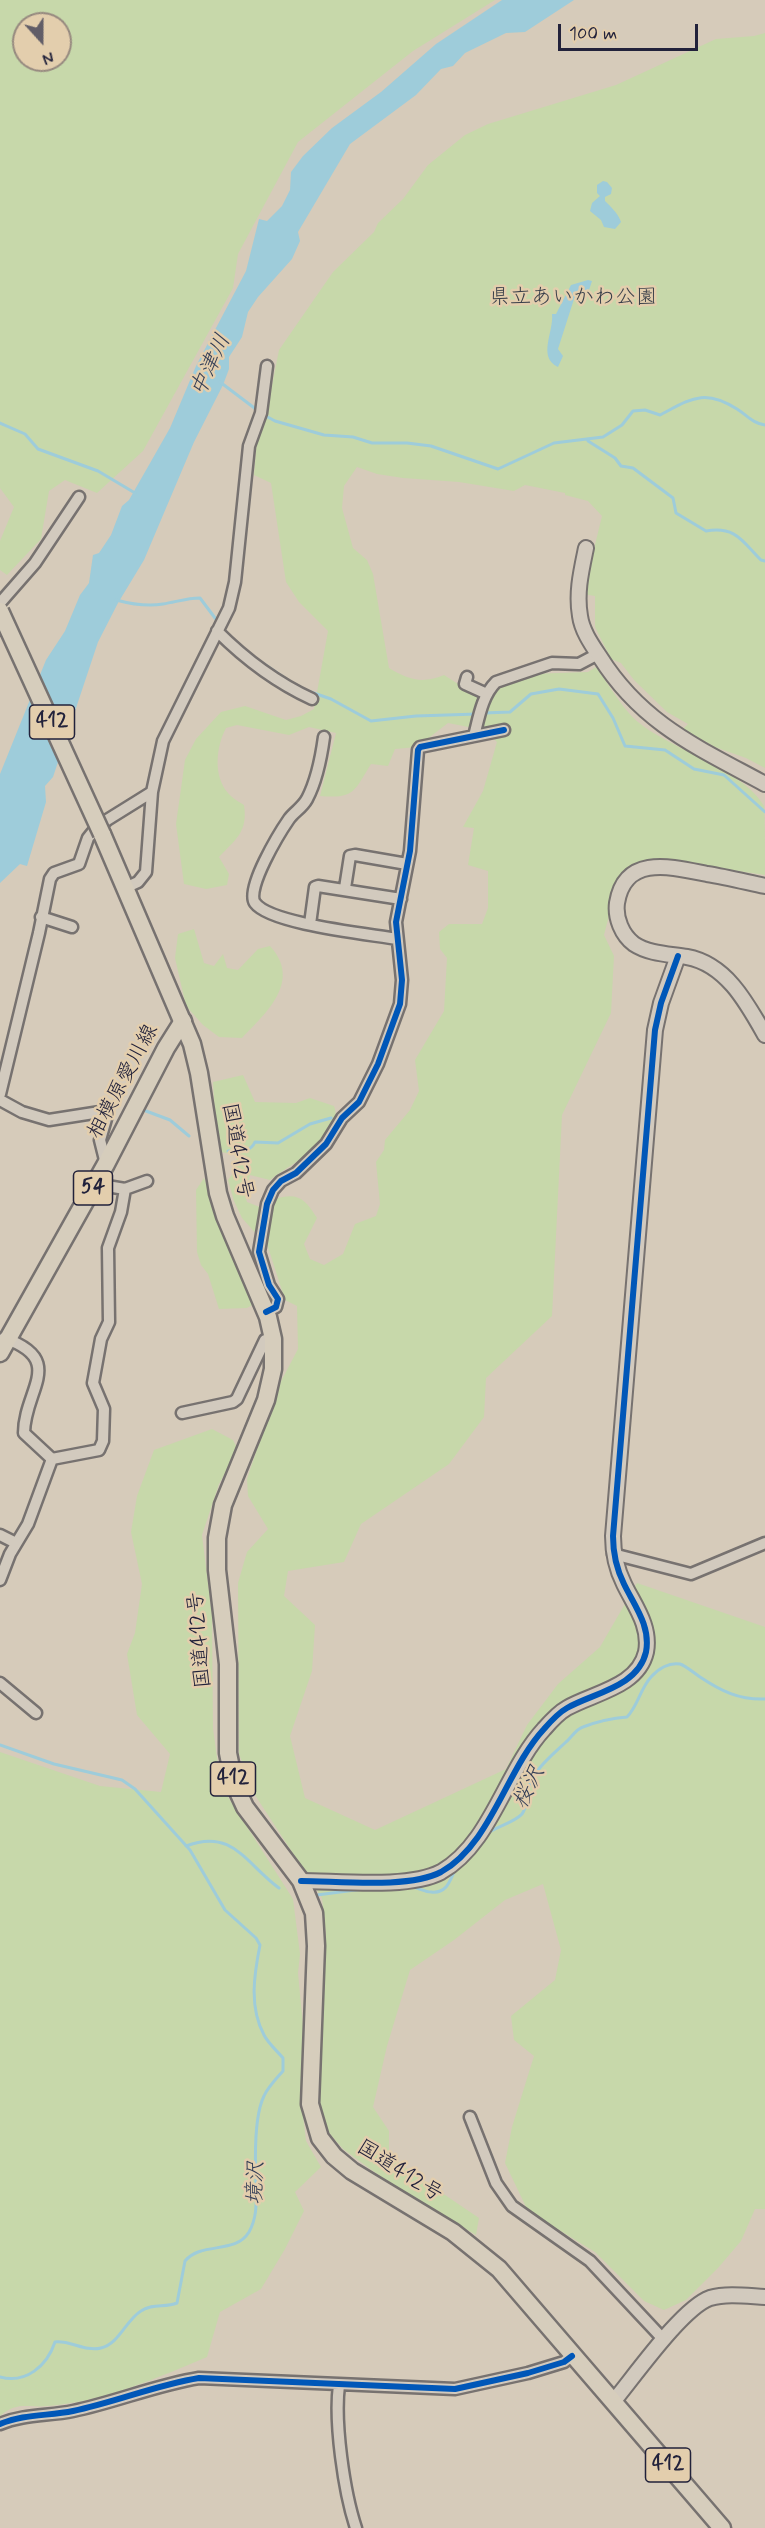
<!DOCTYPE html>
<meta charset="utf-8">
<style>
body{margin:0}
#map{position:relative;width:765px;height:2528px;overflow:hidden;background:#d6cbba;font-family:Mynerve,sans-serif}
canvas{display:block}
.north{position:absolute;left:12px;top:12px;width:60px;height:60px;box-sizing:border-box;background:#e3cead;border:2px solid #96897f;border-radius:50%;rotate:159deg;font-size:16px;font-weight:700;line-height:24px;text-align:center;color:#22223b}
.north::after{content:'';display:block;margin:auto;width:21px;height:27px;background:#615d67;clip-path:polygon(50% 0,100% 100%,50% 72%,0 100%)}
.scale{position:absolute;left:558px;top:24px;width:140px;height:27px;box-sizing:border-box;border:3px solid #22223b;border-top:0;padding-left:8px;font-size:18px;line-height:21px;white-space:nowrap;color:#22223b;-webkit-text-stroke:4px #e3cead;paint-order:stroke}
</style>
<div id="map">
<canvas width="765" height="2528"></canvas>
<div class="north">N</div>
<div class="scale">100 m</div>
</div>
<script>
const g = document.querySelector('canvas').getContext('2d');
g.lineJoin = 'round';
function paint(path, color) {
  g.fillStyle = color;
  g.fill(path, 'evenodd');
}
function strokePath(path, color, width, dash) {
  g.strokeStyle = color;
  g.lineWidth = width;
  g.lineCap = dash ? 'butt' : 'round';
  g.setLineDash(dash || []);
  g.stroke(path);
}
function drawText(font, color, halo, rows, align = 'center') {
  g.font = font + ' Mynerve,"Klee One",sans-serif';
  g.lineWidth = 5;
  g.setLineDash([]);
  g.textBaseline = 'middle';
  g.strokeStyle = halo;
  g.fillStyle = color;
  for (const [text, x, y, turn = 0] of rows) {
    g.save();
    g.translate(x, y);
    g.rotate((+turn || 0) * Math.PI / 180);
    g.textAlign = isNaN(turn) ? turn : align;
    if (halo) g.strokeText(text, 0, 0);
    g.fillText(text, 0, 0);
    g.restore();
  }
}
paint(new Path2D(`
 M0 0H495L413 51 298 142 238 254 233 288 143 451 97 493 65 480 49 491 41 539 7 575 0 570V541L14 507 0 488ZM24 24H60V60H24Z
 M765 33V768L746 758 715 747 683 729 688 724 667 712 634 680 621 663 611 659 595 627V596L583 594 602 516 588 501 565 495V493L525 485 514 491 459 482 403 478 377 474 357 467 344 486 342 508 353 548 367 560 373 574 389 668C409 680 422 684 444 675L477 696 493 695 498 685 529 674 588 672 596 667C608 683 623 710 638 722 672 750 743 769 764 806 765 814 765 862 765 875L677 862 617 885 604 935 614 956 611 1013 562 1115 552 1316 486 1378 484 1417 449 1464 361 1524 344 1562 288 1571 284 1596 315 1625 312 1671 290 1736 305 1798 375 1830 506 1769 527 1725 558 1684 600 1647 637 1583 765 1627V2209H755L741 2241 718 2268 686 2300 664 2310 644 2301 595 2252 528 2211 505 2163 512 2127 534 2056 514 2040 511 2016 555 1980 561 1950 543 1884 505 1900 454 1940 410 1970 387 2046 373 2107 389 2131V2154L411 2172 479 2218 476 2235 399 2190 343 2149 323 2126 319 2105 326 1934 322 1898 253 1792 239 1754 238 1583 247 1552 268 1529 248 1496 247 1479 277 1389 298 1349 297 1306 285 1300 268 1247 242 1218 234 1201 228 1180 234 1172 237 1155 221 1152 217 1145 213 1082 243 1075 255 1102 296 1103 310 1098 334 1106C346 1138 290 1164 270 1180L250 1175 245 1195 247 1202 270 1211 275 1199C298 1192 305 1199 317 1218L304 1244 310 1259 324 1265 343 1254 355 1224 376 1216 380 1204 376 1162 384 1150 385 1140 410 1110 419 1091 415 1060 444 1011 447 958 440 949 439 932 449 924H482L488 908V871L468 865 474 828 463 827 483 791 497 742 484 730 448 723 417 747 395 749 388 766 371 764C354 791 355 799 320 796L336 733 309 727 289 735 237 725 226 728C216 747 213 776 228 793 232 798 239 802 244 805 248 832 236 839 219 857L229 874 227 885 206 889 184 884 176 824 185 760 196 739 221 712 245 706 286 720 301 716 314 709 328 631 299 602 286 582 271 483 254 475 257 440 264 426 279 350 333 272 374 232 378 223 403 199 428 165 465 135 488 124 616 85 716 39 754 36Z
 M194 929 204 963 214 966 223 954 227 968 238 970 258 949 270 946C302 981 267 1012 242 1038L219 1037 203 1025 186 1006 175 958 178 934Z
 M204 1178 254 1304 247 1308 219 1309 208 1274 201 1265 197 1252 196 1190Z
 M212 1429 233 1440 238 1450 219 1484 202 1535 212 1616 213 1729 221 1786 293 1899 300 1954 298 1973 305 2047 302 2107 306 2141 321 2167 295 2192 304 2211 285 2249 261 2289 220 2312 207 2357C157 2378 103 2402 48 2406 26 2408 18 2401 0 2416V1752L100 1786 161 1792 170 1754 137 1715 127 1654 135 1633 142 1584 131 1532 137 1496 154 1450Z`), '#c7d8aa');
paint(new Path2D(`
 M502 0H574L525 32 506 33 465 53 453 66 441 69 416 95 350 144 298 232 300 241 292 259 258 297 248 312 242 337 229 357V369L223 385 194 442 144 560 118 603 98 642 53 777 45 786 46 802 27 866 20 864 0 883V774L46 660 65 631 80 595 89 583 93 555 99 553 111 535 122 506 129 500 170 428 196 366 246 271 259 219 267 221 282 206 290 190 291 172 303 156 332 128 381 92 436 44Z
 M603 181 607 182 612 188 611 194 605 197V201C611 207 618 213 621 222L615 229 604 227 601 220 590 211 592 203 600 196 597 193V185Z
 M588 280 592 281 585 302 574 299 558 349 563 356 558 367C537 357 554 332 552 314H556L571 285Z`), '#9eccda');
strokePath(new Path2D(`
 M220 382 257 410
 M264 415 275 421 324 435 353 437 372 443H407L431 446 498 469 554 443 603 437 622 425 633 411 645 410 660 415C691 399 704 388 737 409 748 416 752 423 765 425
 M0 423 25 434 38 449 98 471 135 493
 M588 441 615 458 621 466 633 468 673 498 676 513 706 531C736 526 742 541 761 560L765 561
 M116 600C131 604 147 607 163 604 176 602 187 598 200 598L218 622
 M255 658 292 683
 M305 690 331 699 371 721 416 716 477 714
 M484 713 510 712 531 694 559 689 598 694 613 718 625 746 665 750 694 769 724 775 765 812
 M146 1111 170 1120 189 1136
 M228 1151C240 1151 250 1153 255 1142L278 1143 310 1124 331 1118
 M0 1745 54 1764 122 1780 135 1789 190 1850 225 1910 256 1938 260 1945C254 1975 249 2007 264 2035 268 2043 277 2051 283 2058V2071C276 2079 268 2087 264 2096 254 2116 255 2160 256 2183 256 2200 258 2216 249 2232 235 2255 202 2241 185 2261L177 2303C165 2308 153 2303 141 2311 126 2320 119 2344 101 2348 85 2352 70 2340 55 2342 47 2366 26 2384 0 2377
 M486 1834C496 1827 515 1822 522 1814 528 1806 524 1800 527 1792 533 1770 550 1757 566 1742 571 1738 576 1729 583 1727 596 1722 614 1718 627 1717 638 1706 640 1689 651 1677 658 1669 669 1662 680 1664 686 1666 694 1673 700 1677 721 1691 739 1700 765 1699
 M186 1846C233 1828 246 1864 279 1888
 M412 1887C419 1888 425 1892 431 1892 448 1894 450 1879 456 1868
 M317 1895 363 1889`), '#9eccda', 3);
const minor = new Path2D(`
 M0 603 35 563 79 497
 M217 631C246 660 275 682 312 699
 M467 677 465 684 487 694
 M474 736C479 717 482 696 496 682L552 663 579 664 598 654
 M324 737C321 759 317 780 307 799 302 808 294 812 289 819 280 832 245 889 255 903 270 924 369 934 397 939
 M125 888 138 882 146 872 152 792 163 741 229 608 235 582 249 446 261 413 267 366
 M345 888 350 856 355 855 407 864
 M41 917 72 927
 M310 924 315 887 318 886 401 899
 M0 1094 39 933 50 879 54 873 79 864 88 838 92 833 107 820 152 792
 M0 1100 22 1112 49 1120 100 1112 106 1119 100 1140 106 1164
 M95 1184 125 1189 147 1181
 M266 1312 276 1307 278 1299 269 1285 259 1252 267 1204 273 1190 281 1181 296 1173 326 1144 342 1118 359 1102 378 1064 400 1004 402 980 396 922 410 851 418 750 420 747 504 730
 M4 1338C67 1360 24 1390 24 1433L52 1459
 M182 1413 233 1402 237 1399 265 1340 273 1339
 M0 1535 16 1543
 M613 1554 691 1574 765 1543
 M0 1580 10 1554 28 1524 52 1459 99 1450 103 1441 104 1409 93 1383 101 1339 109 1322 108 1248 121 1212 125 1189
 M0 1683 36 1713
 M470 2117 496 2183 512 2206 590 2261 664 2340
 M339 2385C334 2422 344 2492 356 2528
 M0 2424C23 2414 49 2416 73 2411 116 2402 156 2385 199 2378L455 2389 528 2373 564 2362 572 2356`);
const tertiary = new Path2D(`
 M586 548C581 572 576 593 580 616 582 631 592 645 600 657 642 724 699 748 765 784
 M765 886C746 882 726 877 707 874 672 867 625 854 617 903 615 918 622 935 634 944 649 954 669 954 687 957 726 964 747 1003 765 1035
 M301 1881C338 1881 409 1889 441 1872 491 1844 506 1770 544 1729 551 1721 558 1713 567 1708 593 1693 638 1687 646 1652 651 1626 634 1605 624 1584 616 1568 613 1554 613 1536L655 1030 661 1003 678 956
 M613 2402C634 2377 682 2308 710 2298 727 2293 747 2296 765 2297`);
const primary = new Path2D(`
 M0 1353 106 1164 166 1048 183 1021`);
const trunk = new Path2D(`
 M102 834 192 1044 199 1073 218 1193 225 1216 268 1317 273 1339V1369L266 1400 223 1505 217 1538V1570L228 1664V1753L234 1783 245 1807 301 1881 314 1913 316 1946 310 2104 320 2138 334 2156 352 2171 453 2232 499 2269 722 2528`);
strokePath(minor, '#777270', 15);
strokePath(tertiary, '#777270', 18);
strokePath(primary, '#777270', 21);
strokePath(trunk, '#777270', 21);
strokePath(minor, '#d2cabe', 10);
strokePath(tertiary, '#d2cabe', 14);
strokePath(primary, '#d6cdbc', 16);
strokePath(trunk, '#d6cdbc', 16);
const trunkBridge = new Path2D(`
 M0 611 102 834`);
strokePath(trunkBridge, '#777270', 21, []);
strokePath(trunkBridge, '#d6cdbc', 16);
strokePath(new Path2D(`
 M266 1312 276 1307 278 1299 269 1285 259 1252 267 1204 273 1190 281 1181 296 1173 326 1144 342 1118 359 1102 378 1064 400 1004 402 980 396 922 410 851 418 750 420 747 504 730
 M301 1881C338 1881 409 1889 441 1872 491 1844 506 1770 544 1729 551 1721 558 1713 567 1708 593 1693 638 1687 646 1652 651 1626 634 1605 624 1584 616 1568 613 1554 613 1536L655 1030 661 1003 678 956
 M0 2424C23 2414 49 2416 73 2411 116 2402 156 2385 199 2378L455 2389 528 2373 564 2362 572 2356`), '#0057b8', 6);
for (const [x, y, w] of [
 [52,722,45],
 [93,1188,39],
 [233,1779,45],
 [668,2465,45]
]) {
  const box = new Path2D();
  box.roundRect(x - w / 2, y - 17, w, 34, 4.5);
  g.fillStyle = '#e3cead';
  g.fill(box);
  strokePath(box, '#22223b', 1.5);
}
drawText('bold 20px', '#22223b', null, [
 ["412",52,722],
 ["54",93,1188],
 ["412",233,1779],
 ["412",668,2465]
]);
drawText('21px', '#393f4a', '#e3cead', [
 ["県立あいかわ公園",573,299]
]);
drawText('21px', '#22223b', '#e3cead', [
 ["相模原愛川線",124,1082,-62],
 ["国道412号",236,1151,80],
 ["国道412号",201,1640,-95],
 ["国道412号",399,2172,32]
]);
drawText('italic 22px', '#313c55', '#e3cead', [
 ["中津川",212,366,-65],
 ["桜沢",530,1788,-63],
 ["境沢",257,2183,-88]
]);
</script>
